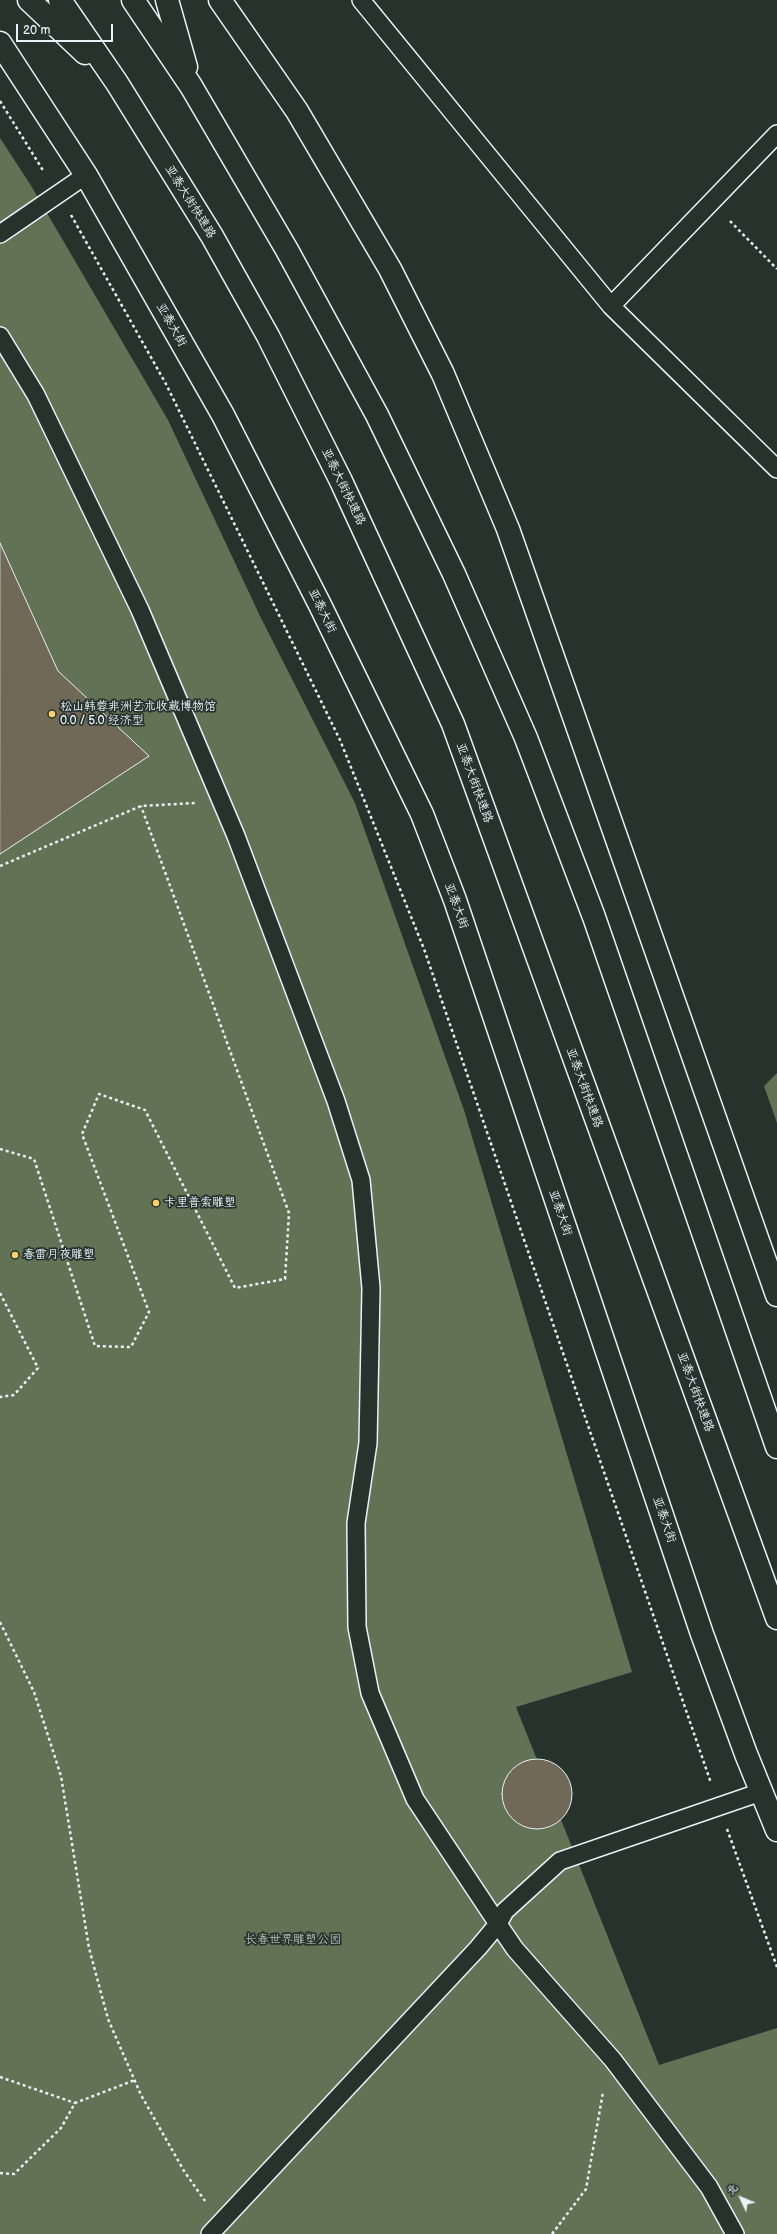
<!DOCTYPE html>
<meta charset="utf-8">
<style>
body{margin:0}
#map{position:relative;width:777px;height:2234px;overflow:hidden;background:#26332d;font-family:"Balsamiq Sans","LXGW WenKai TC",sans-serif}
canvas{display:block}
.north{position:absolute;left:721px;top:2178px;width:40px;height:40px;-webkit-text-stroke:3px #26332d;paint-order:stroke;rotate:314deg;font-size:11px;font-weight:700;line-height:16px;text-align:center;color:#e8f1f8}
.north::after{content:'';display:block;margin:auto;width:14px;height:18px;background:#e8f1f8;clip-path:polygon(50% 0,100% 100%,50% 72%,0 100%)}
.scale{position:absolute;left:16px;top:24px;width:97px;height:18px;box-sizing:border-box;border:2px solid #e8f1f8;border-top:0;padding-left:5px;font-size:12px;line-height:14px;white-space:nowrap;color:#e8f1f8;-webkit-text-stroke:3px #26332d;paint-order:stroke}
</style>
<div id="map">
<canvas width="777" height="2234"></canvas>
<div class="north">北</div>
<div class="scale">20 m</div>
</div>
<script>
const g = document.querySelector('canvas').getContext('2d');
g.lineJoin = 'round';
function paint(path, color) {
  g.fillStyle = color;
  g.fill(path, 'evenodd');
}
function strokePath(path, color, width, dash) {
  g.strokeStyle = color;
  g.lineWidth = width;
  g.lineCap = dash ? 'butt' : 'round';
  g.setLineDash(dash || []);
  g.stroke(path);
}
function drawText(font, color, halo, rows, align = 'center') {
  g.font = font + ' "Balsamiq Sans","LXGW WenKai TC",sans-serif';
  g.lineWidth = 3.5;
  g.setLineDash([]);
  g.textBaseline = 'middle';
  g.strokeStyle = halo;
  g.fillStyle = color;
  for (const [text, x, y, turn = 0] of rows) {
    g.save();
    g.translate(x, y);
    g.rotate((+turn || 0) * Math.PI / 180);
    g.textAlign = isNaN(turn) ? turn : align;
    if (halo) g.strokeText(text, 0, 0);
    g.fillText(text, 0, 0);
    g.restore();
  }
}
paint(new Path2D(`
 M0 138 30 184 168 420 260 616 355 803 464 1110 632 1672 516 1707 659 2065 777 2028V2234H0Z
 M777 1073V1123L764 1086Z`), '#627254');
const building = new Path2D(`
 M0 543 58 671 149 756 0 854Z
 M502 1794a35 35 0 1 1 70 0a35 35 0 1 1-70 0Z`);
paint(building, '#706958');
strokePath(building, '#e8f1f8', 1);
const service = new Path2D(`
 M361 0 611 306 777 469
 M0 234 86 175
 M611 306 777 134
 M0 336 36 395 140 610 236 836 336 1101 361 1180 371 1288 368 1443 356 1523 357 1627 370 1693 415 1799 498 1924 515 1949 613 2060 709 2187 735 2234
 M210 2234 478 1948 498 1924 505 1911 560 1861 761 1792`);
const primary = new Path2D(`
 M220 0 297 111 390 269 443 374 508 529 777 1295
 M0 43 86 175 223 415 320 605 422 814 455 900 702 1634 746 1754 777 1830`);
const trunk = new Path2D(`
 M29 0 85 53
 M60 0 117 83 212 236 268 336 341 481 453 724 777 1618
 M133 0 191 86 287 250 377 415 454 574 526 738 594 917 777 1447
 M167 0 186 67`);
strokePath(service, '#e8f1f8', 20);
strokePath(primary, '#e8f1f8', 25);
strokePath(trunk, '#e8f1f8', 25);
strokePath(new Path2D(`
 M0 101 44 172
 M71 215 166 384 340 740 424 949 711 1783
 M730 221 777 269
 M0 866 141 806 195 803
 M0 1149 34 1159 95 1346 131 1347 149 1312 82 1134 99 1094 145 1110 235 1288 285 1279 289 1213 141 806
 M0 1293 38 1368 14 1395 0 1397
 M0 1622 34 1692 61 1776 89 1948 108 2019 141 2095 184 2171 205 2201
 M727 1829 777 1967
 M0 2077 75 2103
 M0 2173 14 2174 61 2128 75 2103 135 2080
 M552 2234 586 2189 603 2092`), '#e8f1f8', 2.5, [3, 3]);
strokePath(service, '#26332d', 17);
strokePath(primary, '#26332d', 22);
strokePath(trunk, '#26332d', 22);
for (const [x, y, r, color] of [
 [52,714,4,"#ffd166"],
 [156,1203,4,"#ffd166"],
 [15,1255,4,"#ffd166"]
]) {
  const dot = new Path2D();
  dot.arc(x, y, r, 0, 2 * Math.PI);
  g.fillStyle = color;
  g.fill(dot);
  strokePath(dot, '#26332d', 1.5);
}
drawText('12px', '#e8f1f8', '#26332d', [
 ["亚泰大街快速路",190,202,58],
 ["亚泰大街",171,325,60],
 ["亚泰大街快速路",343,487,64],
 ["亚泰大街",322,611,64],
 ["亚泰大街快速路",474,783,70],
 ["亚泰大街",456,906,70],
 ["亚泰大街快速路",584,1088,70],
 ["亚泰大街",560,1213,71],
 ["亚泰大街快速路",695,1392,70],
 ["亚泰大街",664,1520,71]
]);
drawText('12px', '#e8f1f8', '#26332d', [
 ["松山韩蓉非洲艺术收藏博物馆",60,707],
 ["0.0 / 5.0 经济型",60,721],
 ["卡里普索雕塑",164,1203],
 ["春雷月夜雕塑",23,1255]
], 'left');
drawText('12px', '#b2beb6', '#26332d', [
 ["长春世界雕塑公园",293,1940]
]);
</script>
